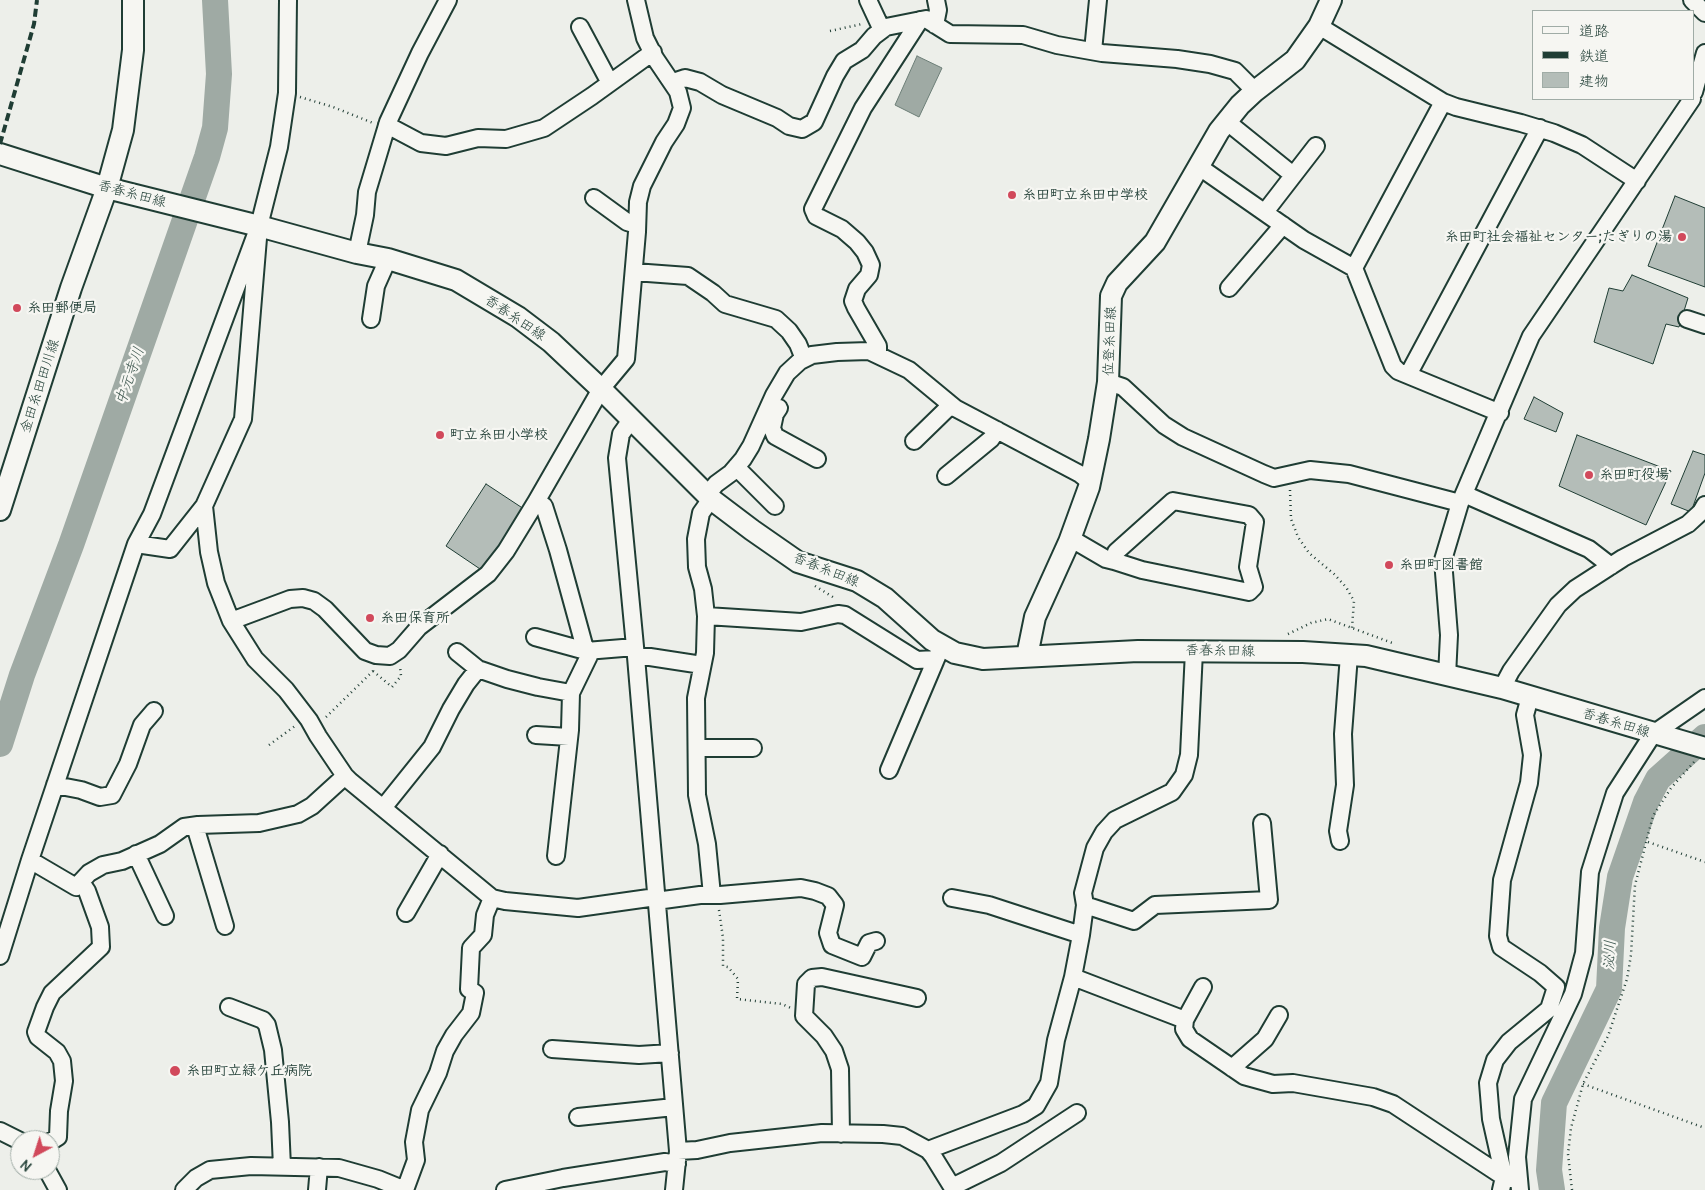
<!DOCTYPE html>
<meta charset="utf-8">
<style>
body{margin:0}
#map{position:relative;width:1705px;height:1190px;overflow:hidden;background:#edefea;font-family:Delius,"Klee One",sans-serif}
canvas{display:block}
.legend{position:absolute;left:1532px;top:10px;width:162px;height:90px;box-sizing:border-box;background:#f6f6f2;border:1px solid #a0aca6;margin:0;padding:6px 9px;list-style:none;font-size:15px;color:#1f3d34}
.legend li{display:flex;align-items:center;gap:10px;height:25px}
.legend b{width:25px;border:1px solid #a0aca6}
.north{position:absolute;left:10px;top:1130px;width:50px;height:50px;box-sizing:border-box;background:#f6f6f2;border:1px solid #a0aca6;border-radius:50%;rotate:220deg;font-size:14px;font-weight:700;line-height:20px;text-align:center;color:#1f3d34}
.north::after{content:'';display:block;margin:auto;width:18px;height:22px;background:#d1495b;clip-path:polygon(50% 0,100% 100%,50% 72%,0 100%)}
</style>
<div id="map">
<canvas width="1705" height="1190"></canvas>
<ul class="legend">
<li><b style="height:6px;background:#f6f6f2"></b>道路</li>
<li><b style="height:6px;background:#1f3d34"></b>鉄道</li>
<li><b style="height:14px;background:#b4bdb8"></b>建物</li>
</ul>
<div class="north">N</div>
</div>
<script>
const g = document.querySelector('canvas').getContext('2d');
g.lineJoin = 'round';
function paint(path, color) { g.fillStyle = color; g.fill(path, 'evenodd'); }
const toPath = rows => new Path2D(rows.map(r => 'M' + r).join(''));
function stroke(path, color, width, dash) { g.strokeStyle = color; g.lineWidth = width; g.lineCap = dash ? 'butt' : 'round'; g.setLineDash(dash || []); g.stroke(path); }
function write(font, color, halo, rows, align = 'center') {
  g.font = font + ' Delius,"Klee One",sans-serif'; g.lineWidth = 4.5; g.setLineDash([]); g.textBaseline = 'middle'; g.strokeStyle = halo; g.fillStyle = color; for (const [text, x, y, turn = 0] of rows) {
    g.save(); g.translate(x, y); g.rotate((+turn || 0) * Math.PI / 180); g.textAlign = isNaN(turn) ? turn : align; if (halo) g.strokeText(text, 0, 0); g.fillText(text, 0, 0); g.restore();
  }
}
const water = toPath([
 [917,56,942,68,919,117,895,105,917,56]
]);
paint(water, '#9faaa4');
stroke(water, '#6c7e77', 1);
stroke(toPath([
 [0,744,22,675,71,545,207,157,215,128,219,74,215,0],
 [1552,1190,1549,1170,1554,1103,1609,989,1612,928,1620,877,1646,802,1658,779,1705,737]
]), '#9faaa4', 26);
const building = toPath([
 [1675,196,1705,208,1705,287,1648,266,1675,196],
 [1632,275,1688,298,1679,327,1666,324,1653,364,1594,342,1609,288,1623,291,1632,275],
 [1534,397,1563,413,1556,432,1524,419,1534,397],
 [1577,435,1671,471,1646,525,1559,486,1577,435],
 [1693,451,1705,455,1705,473,1691,512,1671,504,1693,451],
 [486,484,527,511,486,573,446,546,486,484]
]);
paint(building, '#b4bdb8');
stroke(building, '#1f3d34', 1);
const minor = toPath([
 [868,0,882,30],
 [1692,0,1705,13],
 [935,25,938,10,936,0],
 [1319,26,1443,102,1456,107,1521,123,1554,133,1582,145,1637,181],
 [580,27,610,83],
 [1093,51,1098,0],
 [673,82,685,78,700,82,722,95,777,118,789,126,802,129,814,122,835,76,844,61,862,50,874,36,886,27,926,19,950,34,1023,35,1057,45,1102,53,1177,59,1210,64,1235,71,1255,91],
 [1694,92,1705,53],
 [1226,121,1293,175],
 [387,125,421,143,446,146,478,138,506,139,544,128,592,96,653,52],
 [1198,166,1304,240,1354,268,1393,366,1398,371,1500,413],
 [594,198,627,222,637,225],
 [1265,212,1316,146],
 [357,253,365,215,367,192,388,122,420,53,448,0],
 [1354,268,1443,102],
 [634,272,688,276,713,293,725,304,776,319,789,331,798,344,804,359],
 [1229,288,1283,225],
 [371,319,376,286,388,259],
 [1687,319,1705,325],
 [878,355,878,346,856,308,853,301,857,289,869,275,871,265,865,252,857,242,842,229,816,216,813,209,863,108,920,20],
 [1408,375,1540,128],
 [1108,382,1123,387,1164,425,1183,437,1264,474,1274,478,1310,470,1349,474,1460,503],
 [779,408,775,414,772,428,775,436,817,459],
 [631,420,621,434,617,458,636,657,678,1151,674,1190],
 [914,441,951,405],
 [736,467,775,506],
 [946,476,991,439,997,430],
 [1464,494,1589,549,1611,566],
 [707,495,716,484,731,473,743,459,751,446,774,395,787,373,800,361,812,355,837,352,869,351,909,370,955,408,1080,474,1090,482],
 [711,499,701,513,696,539,697,567,703,589,706,616,705,653,696,698,697,795,707,844,712,895],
 [204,506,209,552,216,583,231,621,255,659,286,690,309,720,318,736,345,776,350,781,492,898,505,901,578,908,656,897],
 [1070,538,1106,559,1114,561,1142,570,1249,592,1254,587,1248,567,1255,522,1249,515,1173,501,1116,552,1114,561],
 [136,544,152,514,259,226,279,147,287,93,288,0],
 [706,616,801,622,838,614,845,615,917,660,936,659],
 [231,621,290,599,303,598,314,601,325,609,365,651,376,655,390,656,399,650,419,627,488,574,506,551,536,502],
 [535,637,586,651,635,647],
 [457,652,478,669],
 [636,657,650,657,702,665],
 [1447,676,1449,635,1443,560,1460,503,1531,336,1692,99],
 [1502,688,1511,671,1558,605,1575,589,1623,558,1688,524,1701,512,1705,505],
 [536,735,569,737],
 [697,748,753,748],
 [889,770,939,652],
 [55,785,81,790,100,797,112,795,128,764,142,725,154,711],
 [383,808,432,747,451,709,466,684,478,669,507,679,538,687,571,693],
 [195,826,225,926],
 [1340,841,1338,831,1345,785,1343,734,1349,655],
 [136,854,165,916],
 [556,856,570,730,571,693,589,656,584,645,558,550,544,506,536,502,601,389,626,359,637,232,638,202,642,186,664,142,676,124,682,108,678,92,655,58,645,38,636,0],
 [30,860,76,887,89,873,103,865,122,861,160,844,184,827,198,825,259,823,298,814,312,806,345,776],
 [952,898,989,905,1081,935],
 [656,901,700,895,720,895,801,888,815,891,828,896,835,905,828,933,832,945,862,957,869,943,876,941],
 [1085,905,1134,921,1155,905,1269,900,1262,823],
 [406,913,440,854],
 [0,956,30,860,136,544,170,549,204,506,243,419,259,226],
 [1073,977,1185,1020,1184,1029,1190,1039,1244,1076,1273,1084,1293,1083,1373,1097,1393,1104,1504,1177,1510,1179],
 [229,1007,263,1020,267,1025,273,1050,280,1122,282,1167],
 [1185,1020,1203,987],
 [552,1049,639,1055,670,1053],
 [1232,1068,1265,1039,1279,1015],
 [578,1117,674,1107],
 [0,1131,20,1141],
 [841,1134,840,1069,834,1051,824,1036,804,1016,806,984,812,978,822,977,917,998],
 [50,1142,58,1137,59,1111,64,1081,62,1061,57,1052,38,1037,36,1032,45,1007,52,993,101,947,100,927,87,891,81,882],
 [928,1150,1023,1114,1036,1106,1049,1083,1056,1040,1073,977,1081,935,1085,905,1083,893,1095,848,1104,832,1115,820,1172,792,1184,775,1189,755,1194,651],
 [678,1151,697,1150,730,1143,822,1133,883,1134,902,1136,928,1150,933,1156,954,1190],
 [47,1170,58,1190],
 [952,1187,1001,1163,1077,1113],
 [184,1190,196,1178,210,1170,251,1166,339,1168,378,1179,405,1190],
 [317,1190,319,1167],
 [405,1190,416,1160,414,1142,420,1110,438,1073,445,1051,454,1035,471,1013,475,993,469,989,471,948,483,935,485,915,492,898],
 [505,1190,563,1178,665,1162,677,1164],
 [1501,1190,1504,1177,1491,1119,1488,1083,1495,1060,1509,1042,1549,1009,1556,987,1540,973,1501,947,1498,936,1502,880,1529,783,1532,755,1525,715,1530,697],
 [1520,1190,1517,1157,1523,1099,1573,994,1584,953,1590,872,1615,793,1653,734,1705,698]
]);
const major = toPath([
 [0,154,107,188,259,226,357,253,388,259,456,280,518,317,551,342,601,389,711,499,752,530,798,562,857,581,885,598,932,640,955,653,983,659,1138,651,1303,652,1366,656,1502,688,1705,748],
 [0,510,71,288,107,188,123,130,133,50,133,0],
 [1027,656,1035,617,1069,542,1089,487,1099,439,1108,382,1111,296,1117,283,1155,242,1219,131,1240,105,1255,91,1295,60,1319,26,1331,0]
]);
stroke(minor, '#1f3d34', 20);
stroke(major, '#1f3d34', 24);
stroke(toPath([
 [830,31,862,24],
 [300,97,333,107,373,123],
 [1290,490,1291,519,1298,537,1309,553,1334,574,1346,587,1354,601,1352,628],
 [815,586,836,599],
 [1288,634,1311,623,1328,619,1395,644],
 [373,671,392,687,401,676,400,666],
 [326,717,375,669],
 [269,745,295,726],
 [1648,842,1705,862],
 [719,910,723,938,723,966,728,967,738,979,737,999,782,1004,791,1008],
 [1583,1084,1705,1128],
 [1572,1190,1568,1154,1571,1128,1583,1084,1608,1036,1627,979,1631,955,1635,885,1653,816,1671,788,1694,762]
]), '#1f3d34', 2.5, [1, 4]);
stroke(minor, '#f6f6f2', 16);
stroke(major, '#f6f6f2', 20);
stroke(toPath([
 [0,144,34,24,37,0]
]), '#1f3d34', 4, [8, 4]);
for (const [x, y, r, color] of [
 [1012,195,5,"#d1495b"],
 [1682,237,5,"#d1495b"],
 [17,308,5,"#d1495b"],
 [440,435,5,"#d1495b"],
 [1589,475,5,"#d1495b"],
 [1389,565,5,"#d1495b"],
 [370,618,5,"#d1495b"],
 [175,1071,6,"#d1495b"]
]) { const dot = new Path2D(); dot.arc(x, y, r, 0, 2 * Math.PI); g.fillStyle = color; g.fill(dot); stroke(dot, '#f6f6f2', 2); }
write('14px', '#1f3d34', '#f6f6f2', [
 ["香春糸田線",132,194,15],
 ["香春糸田線",515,318,34],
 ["位登糸田線",1110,341,-88],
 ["金田糸田田川線",40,386,-72],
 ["香春糸田線",826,570,22],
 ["香春糸田線",1220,651,1],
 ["香春糸田線",1616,723,17]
]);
write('bold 14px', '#1f3d34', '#f6f6f2', [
 ["糸田町立糸田中学校",1022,195],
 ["糸田町社会福祉センター;たぎりの湯",1672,237,"right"],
 ["糸田郵便局",27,308],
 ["町立糸田小学校",450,435],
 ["糸田町役場",1599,475],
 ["糸田町図書館",1399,565],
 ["糸田保育所",380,618],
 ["糸田町立緑ケ丘病院",186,1071]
], 'left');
write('italic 15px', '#3f5850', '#f6f6f2', [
 ["中元寺川",130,376,-71],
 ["泌川",1610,955,-87]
]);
</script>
